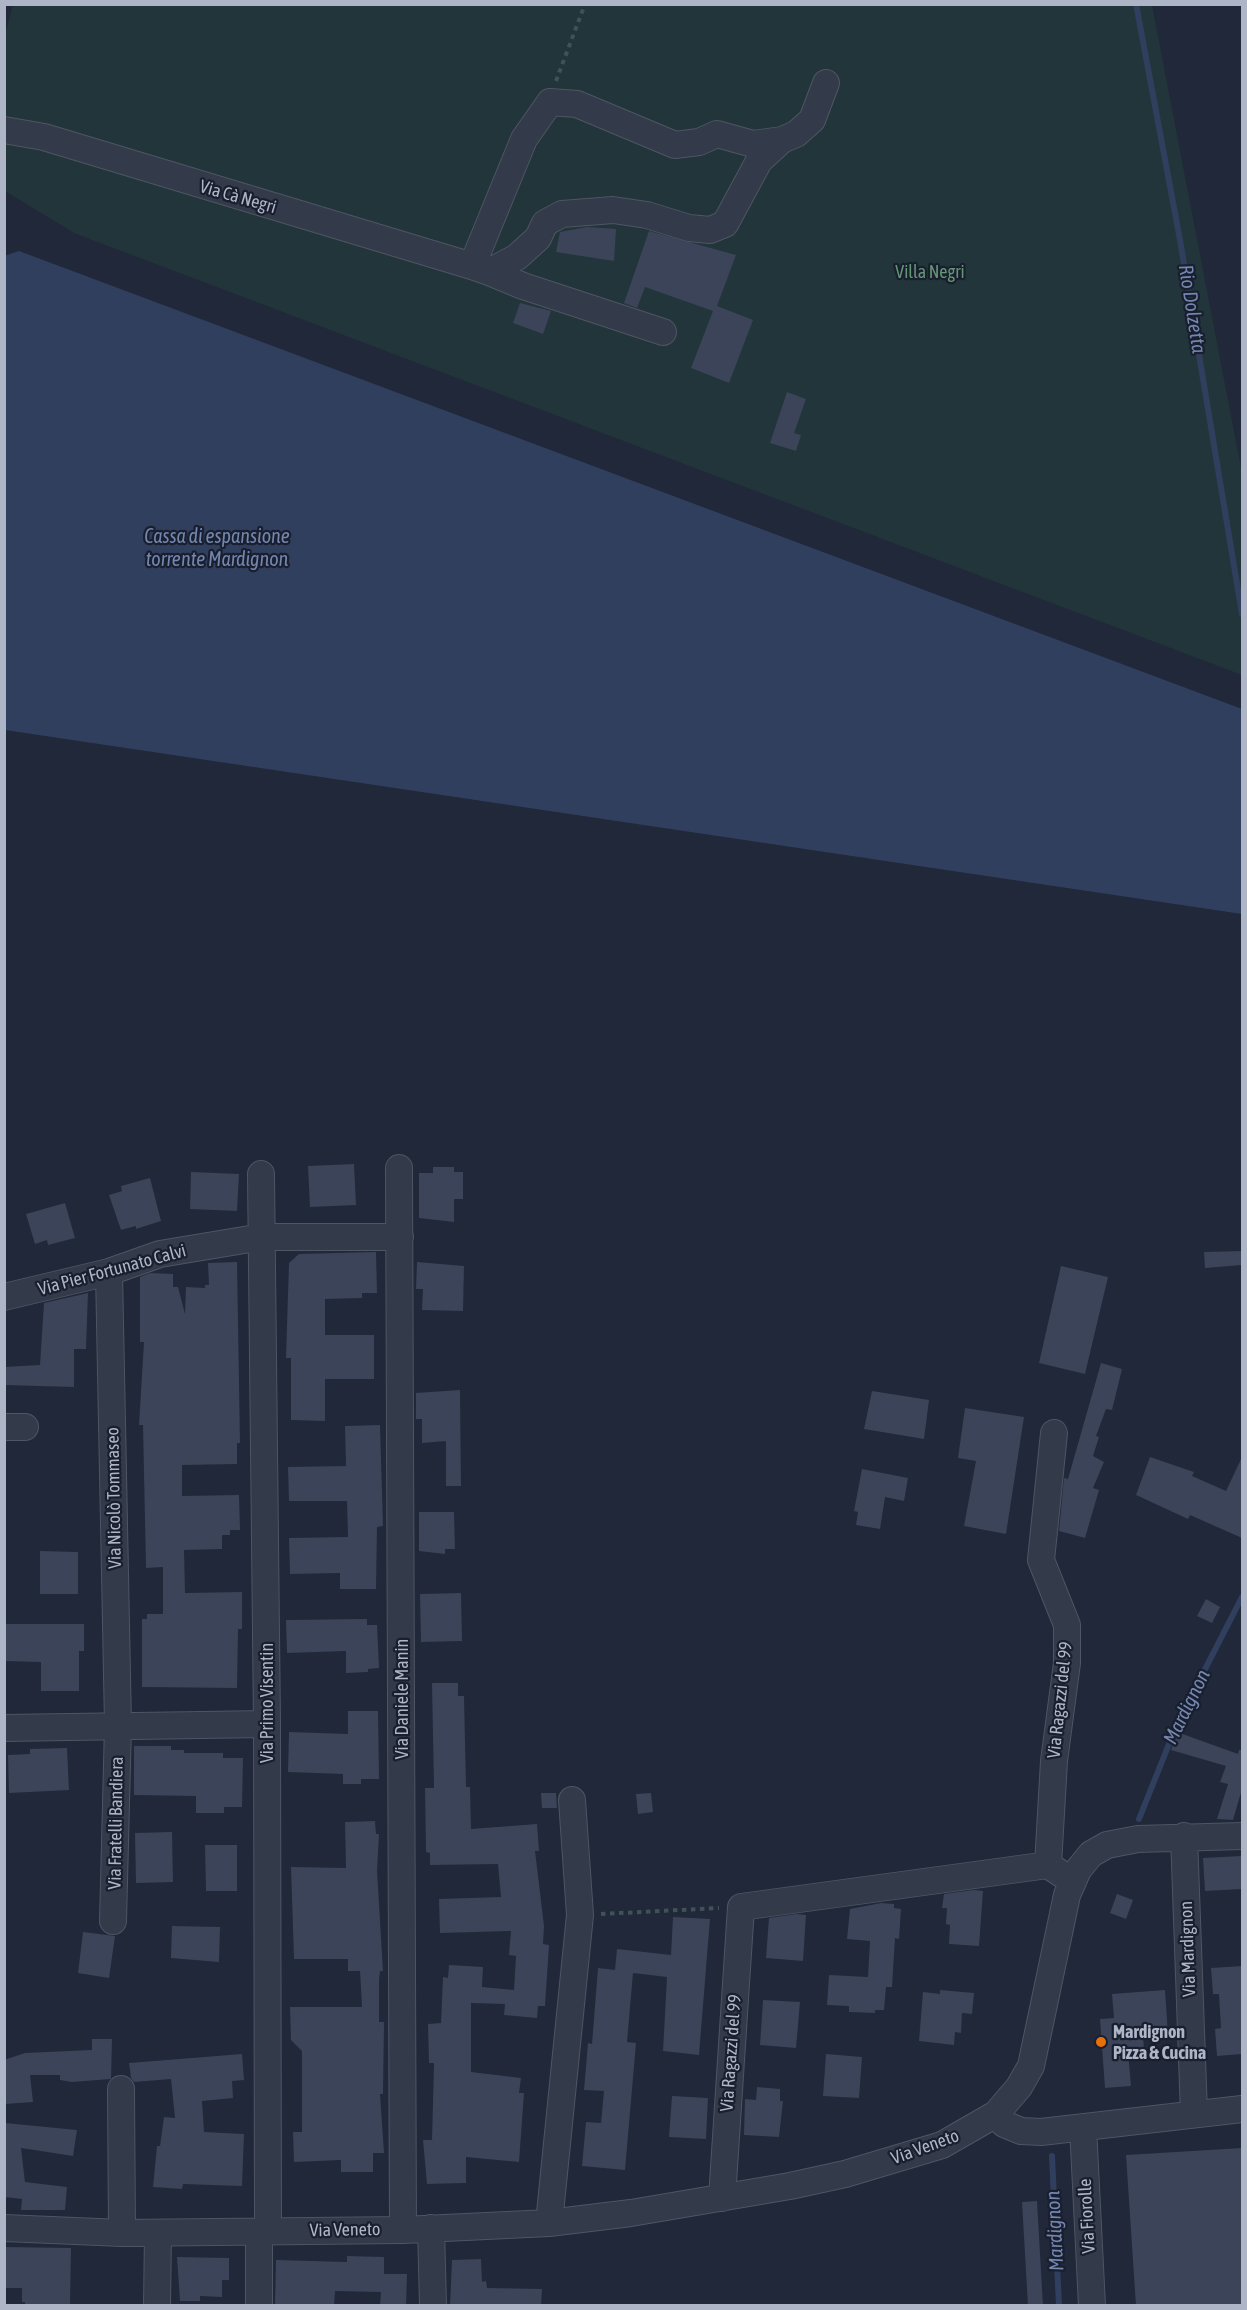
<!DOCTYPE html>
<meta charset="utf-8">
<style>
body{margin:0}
#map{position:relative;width:1247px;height:2310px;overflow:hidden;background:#202839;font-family:"Asap Condensed",sans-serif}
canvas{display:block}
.frame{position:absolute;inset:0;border:6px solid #aeb5c6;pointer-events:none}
</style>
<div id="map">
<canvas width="1247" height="2310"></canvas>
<div class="frame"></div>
</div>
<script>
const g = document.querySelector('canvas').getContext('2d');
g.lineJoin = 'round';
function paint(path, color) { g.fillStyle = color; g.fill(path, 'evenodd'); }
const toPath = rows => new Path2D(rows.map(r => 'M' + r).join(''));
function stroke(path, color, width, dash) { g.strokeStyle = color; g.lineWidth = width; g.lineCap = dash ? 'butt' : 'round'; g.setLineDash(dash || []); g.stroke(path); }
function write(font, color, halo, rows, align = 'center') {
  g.font = font + ' "Asap Condensed",sans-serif'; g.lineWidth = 4.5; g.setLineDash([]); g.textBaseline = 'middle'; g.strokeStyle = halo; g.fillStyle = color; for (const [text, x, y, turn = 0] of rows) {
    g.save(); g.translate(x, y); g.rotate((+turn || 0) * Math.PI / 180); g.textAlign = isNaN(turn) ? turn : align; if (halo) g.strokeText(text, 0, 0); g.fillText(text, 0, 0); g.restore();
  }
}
paint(toPath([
 [13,5,1152,5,1242,473,1242,675,74,233,5,191,4,38]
]), '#22353a');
paint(toPath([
 [19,251,1242,709,1242,914,5,730,4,256]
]), '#313f5f');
stroke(toPath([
 [1136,4,1180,240,1242,614],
 [1139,1819,1177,1724,1242,1597],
 [1052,2156,1059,2306]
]), '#313f5f', 6);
paint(toPath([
 [587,227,616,229,614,261,556,252,560,232],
 [649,231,736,255,717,306,753,320,729,383,691,368,713,311,645,287,637,308,624,303],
 [520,303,551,311,543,334,513,323],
 [787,392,806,399,794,433,801,435,796,451,770,443],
 [354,1164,356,1205,310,1207,308,1166],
 [433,1167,454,1167,454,1172,463,1172,463,1199,454,1199,454,1222,419,1218,419,1173,433,1173],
 [191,1172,239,1174,237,1211,190,1209],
 [150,1178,161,1221,136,1229,136,1226,121,1230,109,1195,122,1191,121,1186],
 [65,1203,75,1238,48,1245,47,1240,35,1244,26,1214],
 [1242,1251,1242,1265,1205,1268,1204,1252],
 [376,1252,377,1293,362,1293,362,1298,325,1299,325,1335,374,1335,374,1379,325,1379,325,1421,291,1420,291,1358,286,1358,289,1263,299,1254],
 [237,1262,240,1443,237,1443,237,1464,182,1465,182,1496,239,1495,240,1530,230,1530,230,1535,222,1535,222,1549,184,1550,185,1593,242,1592,242,1629,238,1629,237,1688,142,1687,142,1619,147,1619,147,1614,163,1614,163,1567,146,1568,143,1425,139,1425,144,1342,140,1342,140,1277,150,1273,173,1274,173,1287,178,1287,185,1314,186,1287,205,1288,205,1285,209,1285,208,1263],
 [417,1262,464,1266,463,1311,422,1310,423,1289,416,1289],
 [1061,1266,1108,1277,1085,1374,1039,1363],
 [88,1293,86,1349,74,1349,74,1387,4,1385,4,1367,40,1365,44,1303],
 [1101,1363,1122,1369,1112,1410,1106,1409,1096,1436,1099,1437,1093,1456,1104,1462,1093,1488,1099,1490,1085,1538,1059,1531,1064,1478,1068,1479],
 [460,1390,461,1486,446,1486,446,1441,422,1443,422,1419,416,1419,416,1393],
 [872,1391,929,1400,924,1439,864,1429],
 [965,1408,1024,1417,1006,1534,964,1526,976,1461,958,1458],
 [380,1425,383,1526,377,1527,376,1589,340,1589,340,1573,290,1574,289,1538,348,1537,347,1501,289,1501,288,1467,346,1466,345,1426],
 [1150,1457,1194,1472,1192,1476,1226,1491,1242,1457,1242,1538,1190,1515,1188,1519,1136,1495],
 [862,1469,908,1478,904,1501,885,1497,880,1529,856,1525,858,1512,854,1511],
 [419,1512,454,1512,455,1549,445,1549,445,1554,419,1551],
 [40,1551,78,1552,78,1594,40,1594],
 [461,1593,462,1641,421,1642,420,1594],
 [1206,1599,1220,1607,1212,1623,1197,1616],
 [367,1619,367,1625,377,1625,379,1668,368,1669,368,1672,346,1673,346,1651,287,1653,286,1620],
 [4,1624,84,1624,84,1651,79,1651,79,1691,41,1691,41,1662,4,1661],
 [432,1683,458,1683,458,1696,464,1696,466,1787,470,1787,471,1829,537,1824,539,1851,535,1851,544,1926,543,1944,549,1945,545,2006,538,2006,537,2018,504,2015,505,2004,471,2003,471,2072,521,2078,519,2093,524,2093,519,2162,466,2157,466,2183,427,2184,423,2140,432,2140,434,2063,429,2063,428,2024,441,2023,443,1977,448,1978,449,1965,483,1967,482,1987,514,1990,516,1956,509,1955,511,1931,440,1933,439,1899,501,1897,498,1864,430,1865,430,1853,426,1852,425,1788,434,1788],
 [348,1711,378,1711,379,1779,361,1779,361,1784,343,1784,343,1774,288,1772,289,1732,348,1734],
 [1177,1732,1238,1754,1239,1750,1242,1750,1242,1789,1233,1820,1217,1819,1228,1784,1220,1782,1226,1766,1171,1750],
 [134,1746,171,1746,171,1750,184,1750,184,1753,223,1753,223,1758,243,1758,242,1807,224,1807,224,1813,196,1813,196,1796,134,1795],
 [67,1748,69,1790,9,1793,8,1755,30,1754,30,1749],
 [541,1793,556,1793,557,1808,542,1808],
 [651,1793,653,1812,638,1814,636,1794],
 [375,1821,376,1834,379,1834,377,1871,383,1971,380,1971,379,1981,379,2022,384,2022,383,2094,380,2094,384,2153,373,2153,373,2172,341,2172,341,2160,294,2162,293,2132,302,2132,302,2051,291,2040,290,2007,362,2007,360,1971,348,1971,348,1959,294,1959,291,1867,346,1868,345,1822],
 [172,1832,173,1882,136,1883,135,1833],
 [205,1845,237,1845,237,1891,206,1891],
 [1241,1856,1242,1889,1205,1891,1203,1858],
 [974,1890,983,1891,979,1946,949,1944,950,1925,946,1924,947,1908,942,1908,944,1894],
 [1117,1894,1133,1900,1126,1919,1110,1913],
 [881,1903,894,1904,894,1908,901,1909,899,1939,895,1938,892,1987,886,1987,884,2010,875,2010,875,2013,849,2012,849,2006,827,2005,829,1975,868,1977,870,1941,847,1939,850,1909],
 [797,1914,806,1915,803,1961,766,1958,769,1918],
 [673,1917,710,1919,699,2055,663,2051,667,1977,633,1973,627,2042,636,2043,625,2170,582,2166,586,2122,601,2123,604,2091,584,2090,588,2043,592,2044,598,1968,615,1970,617,1949,671,1955],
 [172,1926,220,1927,219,1962,171,1958],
 [83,1932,115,1936,109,1978,78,1973],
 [1242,1966,1242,2054,1217,2056,1215,2029,1221,2028,1219,1994,1213,1994,1211,1968],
 [940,1990,974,1993,972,2014,962,2013,961,2033,955,2032,954,2045,919,2041,923,1992,940,1994],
 [1165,1990,1168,2034,1143,2035,1144,2050,1128,2051,1131,2086,1105,2088,1100,2019,1114,2018,1112,1994],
 [763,2000,800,2002,796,2048,760,2045],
 [92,2039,112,2039,111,2079,72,2082,60,2080,60,2075,30,2075,33,2102,5,2104,4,2060,25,2053,92,2050],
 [242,2054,244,2080,232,2081,233,2098,202,2101,204,2132,244,2134,242,2186,183,2184,182,2189,153,2187,157,2146,160,2146,164,2117,175,2118,171,2079,134,2082,131,2078,129,2063],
 [826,2054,862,2057,859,2098,823,2096],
 [757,2087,780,2089,780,2101,783,2101,779,2137,744,2135,745,2099,756,2100],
 [672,2096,708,2098,706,2139,669,2137],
 [5,2123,77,2130,73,2156,21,2148,25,2182,67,2187,65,2210,21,2210,22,2199,4,2197],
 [1242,2148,1242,2306,1136,2306,1126,2155],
 [1037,2201,1043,2306,1028,2306,1022,2202],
 [4,2247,71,2248,70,2306,25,2306,25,2302,22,2302,22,2288,4,2288],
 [347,2256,384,2257,384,2274,407,2274,406,2306,380,2306,381,2292,335,2291,334,2306,275,2304,276,2260,347,2262],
 [177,2257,229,2258,229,2280,222,2280,222,2297,200,2296,200,2301,180,2301],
 [481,2259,482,2282,486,2281,487,2288,542,2289,541,2306,450,2306,452,2260]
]), '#3b4459');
const minor = toPath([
 [4,130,44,137,472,266,524,139,550,102,577,104,675,145,699,142,717,134,753,144,782,140,796,134,812,120,826,83],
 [472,266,489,272,517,257,538,238,545,223,562,214,613,210,647,215,689,228,710,230,725,224,759,161,782,140],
 [489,272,523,286,663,332],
 [399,1168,403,2230],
 [261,1174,267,1724,268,2231],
 [109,1272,118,1725,113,1921],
 [4,1297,109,1272,160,1254,262,1237,400,1237],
 [4,1427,25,1427],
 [4,1728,267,1724],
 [1184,1836,1194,2114],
 [1048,1865,1054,1761,1067,1663,1067,1625,1041,1560,1054,1433],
 [121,2089,122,2233],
 [996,2114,1004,2124,1021,2131,1041,2132,1242,2109],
 [1083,2127,1092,2306],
 [722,2198,741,1907,1048,1865,1072,1881],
 [549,2223,580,1915,572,1800],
 [4,2228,122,2233,403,2230,549,2223,631,2213,790,2186,845,2174,942,2145,996,2114,1019,2087,1031,2066,1067,1895,1078,1870,1091,1854,1107,1845,1138,1839,1242,1836],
 [431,2228,433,2306],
 [259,2232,259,2306],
 [157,2306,158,2233]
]);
stroke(minor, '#4e5564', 28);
stroke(toPath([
 [556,81,585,4],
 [601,1914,719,1908]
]), '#3f5257', 4, [4.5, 4.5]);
stroke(minor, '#333a49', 26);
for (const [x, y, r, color] of [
 [1101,2042,6,"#e8710a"]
]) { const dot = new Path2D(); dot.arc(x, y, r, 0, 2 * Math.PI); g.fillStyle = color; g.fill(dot); stroke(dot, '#191f2e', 2); }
write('18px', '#aeb5c6', '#191f2e', [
 ["Via Cà Negri",238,197,16],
 ["Via Pier Fortunato Calvi",112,1270,-15],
 ["Via Nicolò Tommaseo",114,1498,-91],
 ["Via Daniele Manin",402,1699,-90],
 ["Via Ragazzi del 99",1060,1700,-84],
 ["Via Primo Visentin",267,1703,-90],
 ["Via Fratelli Bandiera",116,1823,-89],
 ["Via Mardignon",1188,1949,-92],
 ["Via Ragazzi del 99",731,2053,-86],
 ["Via Veneto",925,2147,-20],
 ["Via Fiorolle",1087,2216,-93],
 ["Via Veneto",345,2230,-1]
]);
write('18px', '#649775', '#191f2e', [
 ["Villa Negri",930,272]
]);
write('bold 18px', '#aeb5c6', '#191f2e', [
 ["Mardignon",1113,2032],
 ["Pizza & Cucina",1113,2053]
], 'left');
write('italic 20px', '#7487b0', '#191f2e', [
 ["Rio Dolzetta",1192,309,81],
 ["Cassa di espansione",217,537],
 ["torrente Mardignon",217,560],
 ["Mardignon",1187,1707,-64],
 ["Mardignon",1055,2231,-93]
]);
</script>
